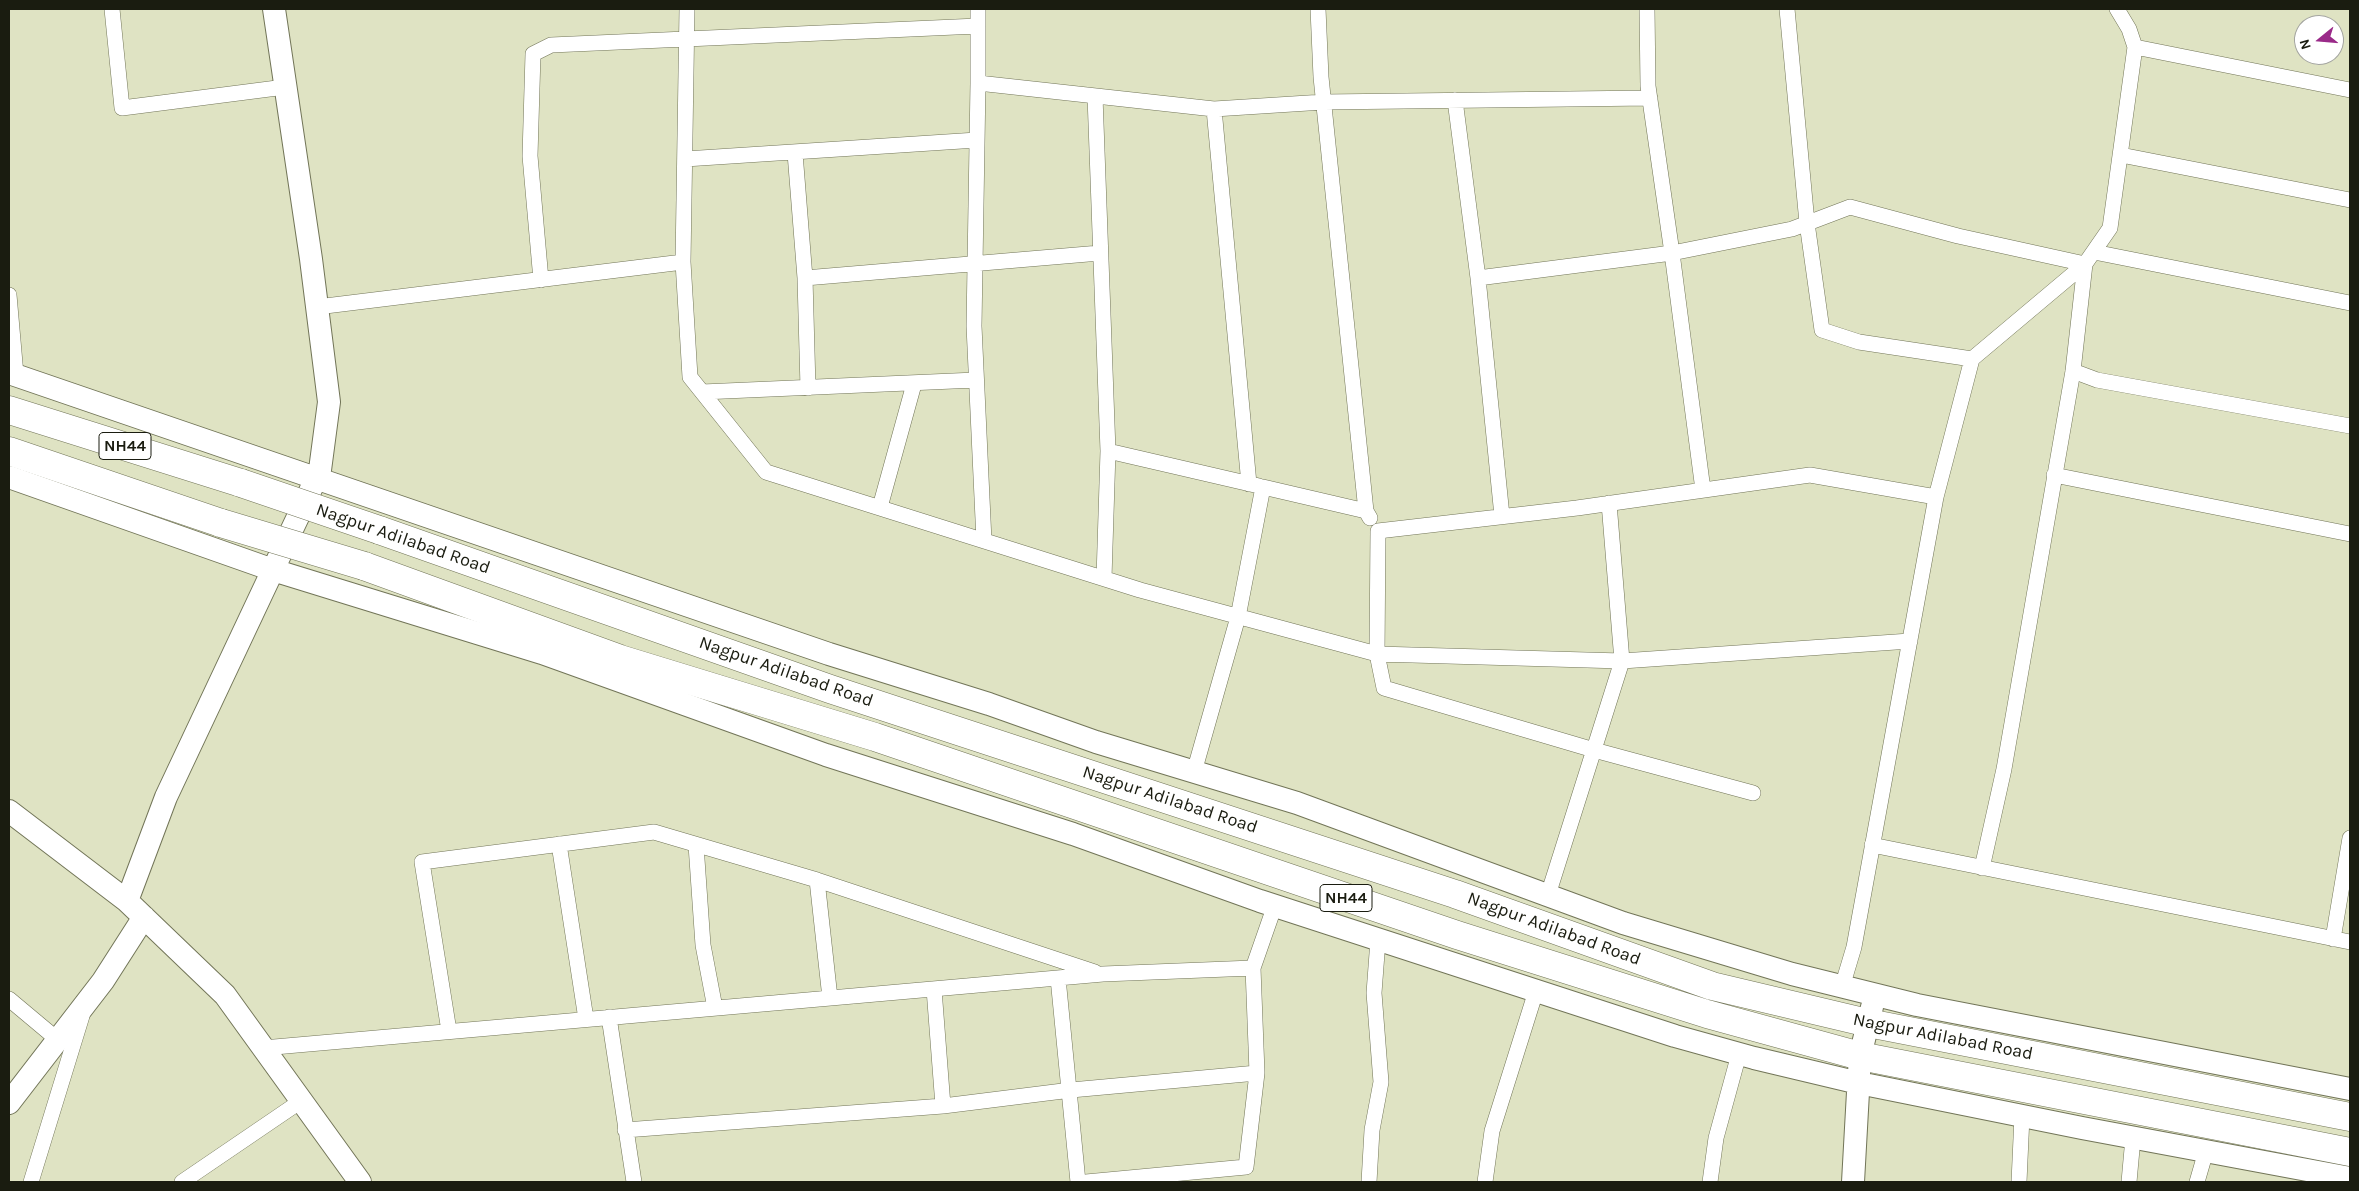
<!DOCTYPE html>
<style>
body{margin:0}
#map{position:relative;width:2359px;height:1191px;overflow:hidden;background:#dfe3c3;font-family:Karla,sans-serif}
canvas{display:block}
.frame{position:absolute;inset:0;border:10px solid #1a1c10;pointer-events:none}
.north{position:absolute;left:2294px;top:15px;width:50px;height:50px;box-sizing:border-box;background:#fff;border:1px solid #a3a49f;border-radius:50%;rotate:253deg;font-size:14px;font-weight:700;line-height:20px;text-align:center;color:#1a1c10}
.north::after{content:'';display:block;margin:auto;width:18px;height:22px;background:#9a2a89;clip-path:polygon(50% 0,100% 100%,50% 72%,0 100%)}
</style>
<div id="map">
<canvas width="2359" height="1191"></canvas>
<div class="frame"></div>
<div class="north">N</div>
</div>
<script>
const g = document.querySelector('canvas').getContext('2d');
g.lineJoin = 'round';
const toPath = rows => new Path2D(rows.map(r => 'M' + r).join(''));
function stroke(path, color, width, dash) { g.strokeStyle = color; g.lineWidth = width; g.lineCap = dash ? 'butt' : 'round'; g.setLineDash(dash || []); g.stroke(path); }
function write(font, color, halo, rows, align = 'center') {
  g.font = font + ' Karla,sans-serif'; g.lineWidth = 5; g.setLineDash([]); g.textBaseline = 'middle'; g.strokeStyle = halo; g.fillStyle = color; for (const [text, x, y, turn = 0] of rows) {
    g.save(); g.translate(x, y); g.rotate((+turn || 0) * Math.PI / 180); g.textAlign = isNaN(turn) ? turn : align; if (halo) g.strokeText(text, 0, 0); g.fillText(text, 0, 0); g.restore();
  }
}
const street = toPath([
 [112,9,122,108,285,87],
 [978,9,978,83,1214,109],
 [1318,9,1321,77,1366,511],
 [1787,9,1807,223,1822,330,1859,342,1972,359],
 [2135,47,2350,90],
 [978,83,974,326,984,541],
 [1095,96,1108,451],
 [1455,100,1478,278,1502,516],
 [795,153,805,278,808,388],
 [2121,155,2350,200],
 [685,159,977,140],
 [2094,252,2350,303],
 [683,262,687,9],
 [805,278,1100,253],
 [1478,278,1672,253,1648,86,1647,9],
 [541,280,530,156,533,54,551,45,978,26],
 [9,295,16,375],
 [317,307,683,262,690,377,766,472,1140,590,1377,654,1378,531,1577,508,1810,475,1936,497],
 [2073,371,2097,380,2350,426],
 [702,392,976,380],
 [2054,475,2350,534],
 [1249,484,1214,109,1324,102,1650,98],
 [1703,490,1672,253,1792,229,1850,207,1958,236,2085,264,2073,371,2004,769,1982,868],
 [880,507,914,384],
 [1104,578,1108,451,1259,486],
 [1194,772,1238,617,1263,487,1366,511,1370,518],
 [1753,793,1594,750,1384,688,1377,654,1622,661,1910,641],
 [559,844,586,1019],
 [696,845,703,945,715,1008],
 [1872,845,2350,942],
 [817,880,1095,972],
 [1548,895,1622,661,1609,503],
 [2333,939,2350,838],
 [1058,978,1078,1182],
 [1842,987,1854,947,1936,497,1972,359,2085,264,2110,228,2135,47,2129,29,2117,9],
 [934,989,943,1106],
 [9,999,58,1040],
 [609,1017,634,1182],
 [449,1031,422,862,654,832,817,880,830,998],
 [263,1048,1103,974,1253,968,1275,905],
 [625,1130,943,1106,1071,1090,1257,1073],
 [31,1182,82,1016],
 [182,1182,301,1101],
 [1086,1182,1246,1167,1257,1073,1253,968],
 [1369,1182,1372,1130,1381,1082,1374,993,1378,940],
 [1485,1182,1492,1131,1536,991],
 [1710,1182,1716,1138,1739,1054],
 [2019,1182,2022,1116],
 [2129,1182,2133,1138],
 [2197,1182,2206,1151]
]);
const secondary = toPath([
 [9,373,829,654,989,704,1096,742,1297,803,1623,923,1792,974,1917,1005,2350,1089],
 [9,477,273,570,542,653,826,755,1073,834,1260,901,1675,1036,1754,1058,1859,1083,2082,1128,2350,1178],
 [9,811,127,901,225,995,360,1182],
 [127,901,166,797,320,470,329,402,311,259,274,9],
 [9,1103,103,981,144,917],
 [1853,1182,1860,1056,1872,1007]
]);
const highway = toPath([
 [9,410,241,483],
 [9,451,221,523],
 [379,530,830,689,1455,894,1712,986,1868,1023,2350,1117],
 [364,566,620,659,875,737,1457,935,1707,1014,1860,1056,2350,1152]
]);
stroke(street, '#727558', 16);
stroke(secondary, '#727558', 24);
stroke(highway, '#727558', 29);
stroke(street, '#fff', 15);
stroke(secondary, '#fff', 22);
stroke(highway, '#fff', 28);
const highwayBridge = toPath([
 [241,483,379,530],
 [221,523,364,566]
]);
stroke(highwayBridge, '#727558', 29, []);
stroke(highwayBridge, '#fff', 28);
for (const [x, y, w] of [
 [125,446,52],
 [1346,898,52]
]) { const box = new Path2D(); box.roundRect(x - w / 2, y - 13.5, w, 27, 4); g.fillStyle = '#fff'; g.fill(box); stroke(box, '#1a1c10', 1); }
write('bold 16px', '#1a1c10', null, [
 ["NH44",125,446],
 ["NH44",1346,898]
]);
write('18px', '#1a1c10', '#fff', [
 ["Nagpur Adilabad Road",403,539,19],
 ["Nagpur Adilabad Road",786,672,19],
 ["Nagpur Adilabad Road",1170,800,18],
 ["Nagpur Adilabad Road",1554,929,20],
 ["Nagpur Adilabad Road",1943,1037,11]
]);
</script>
